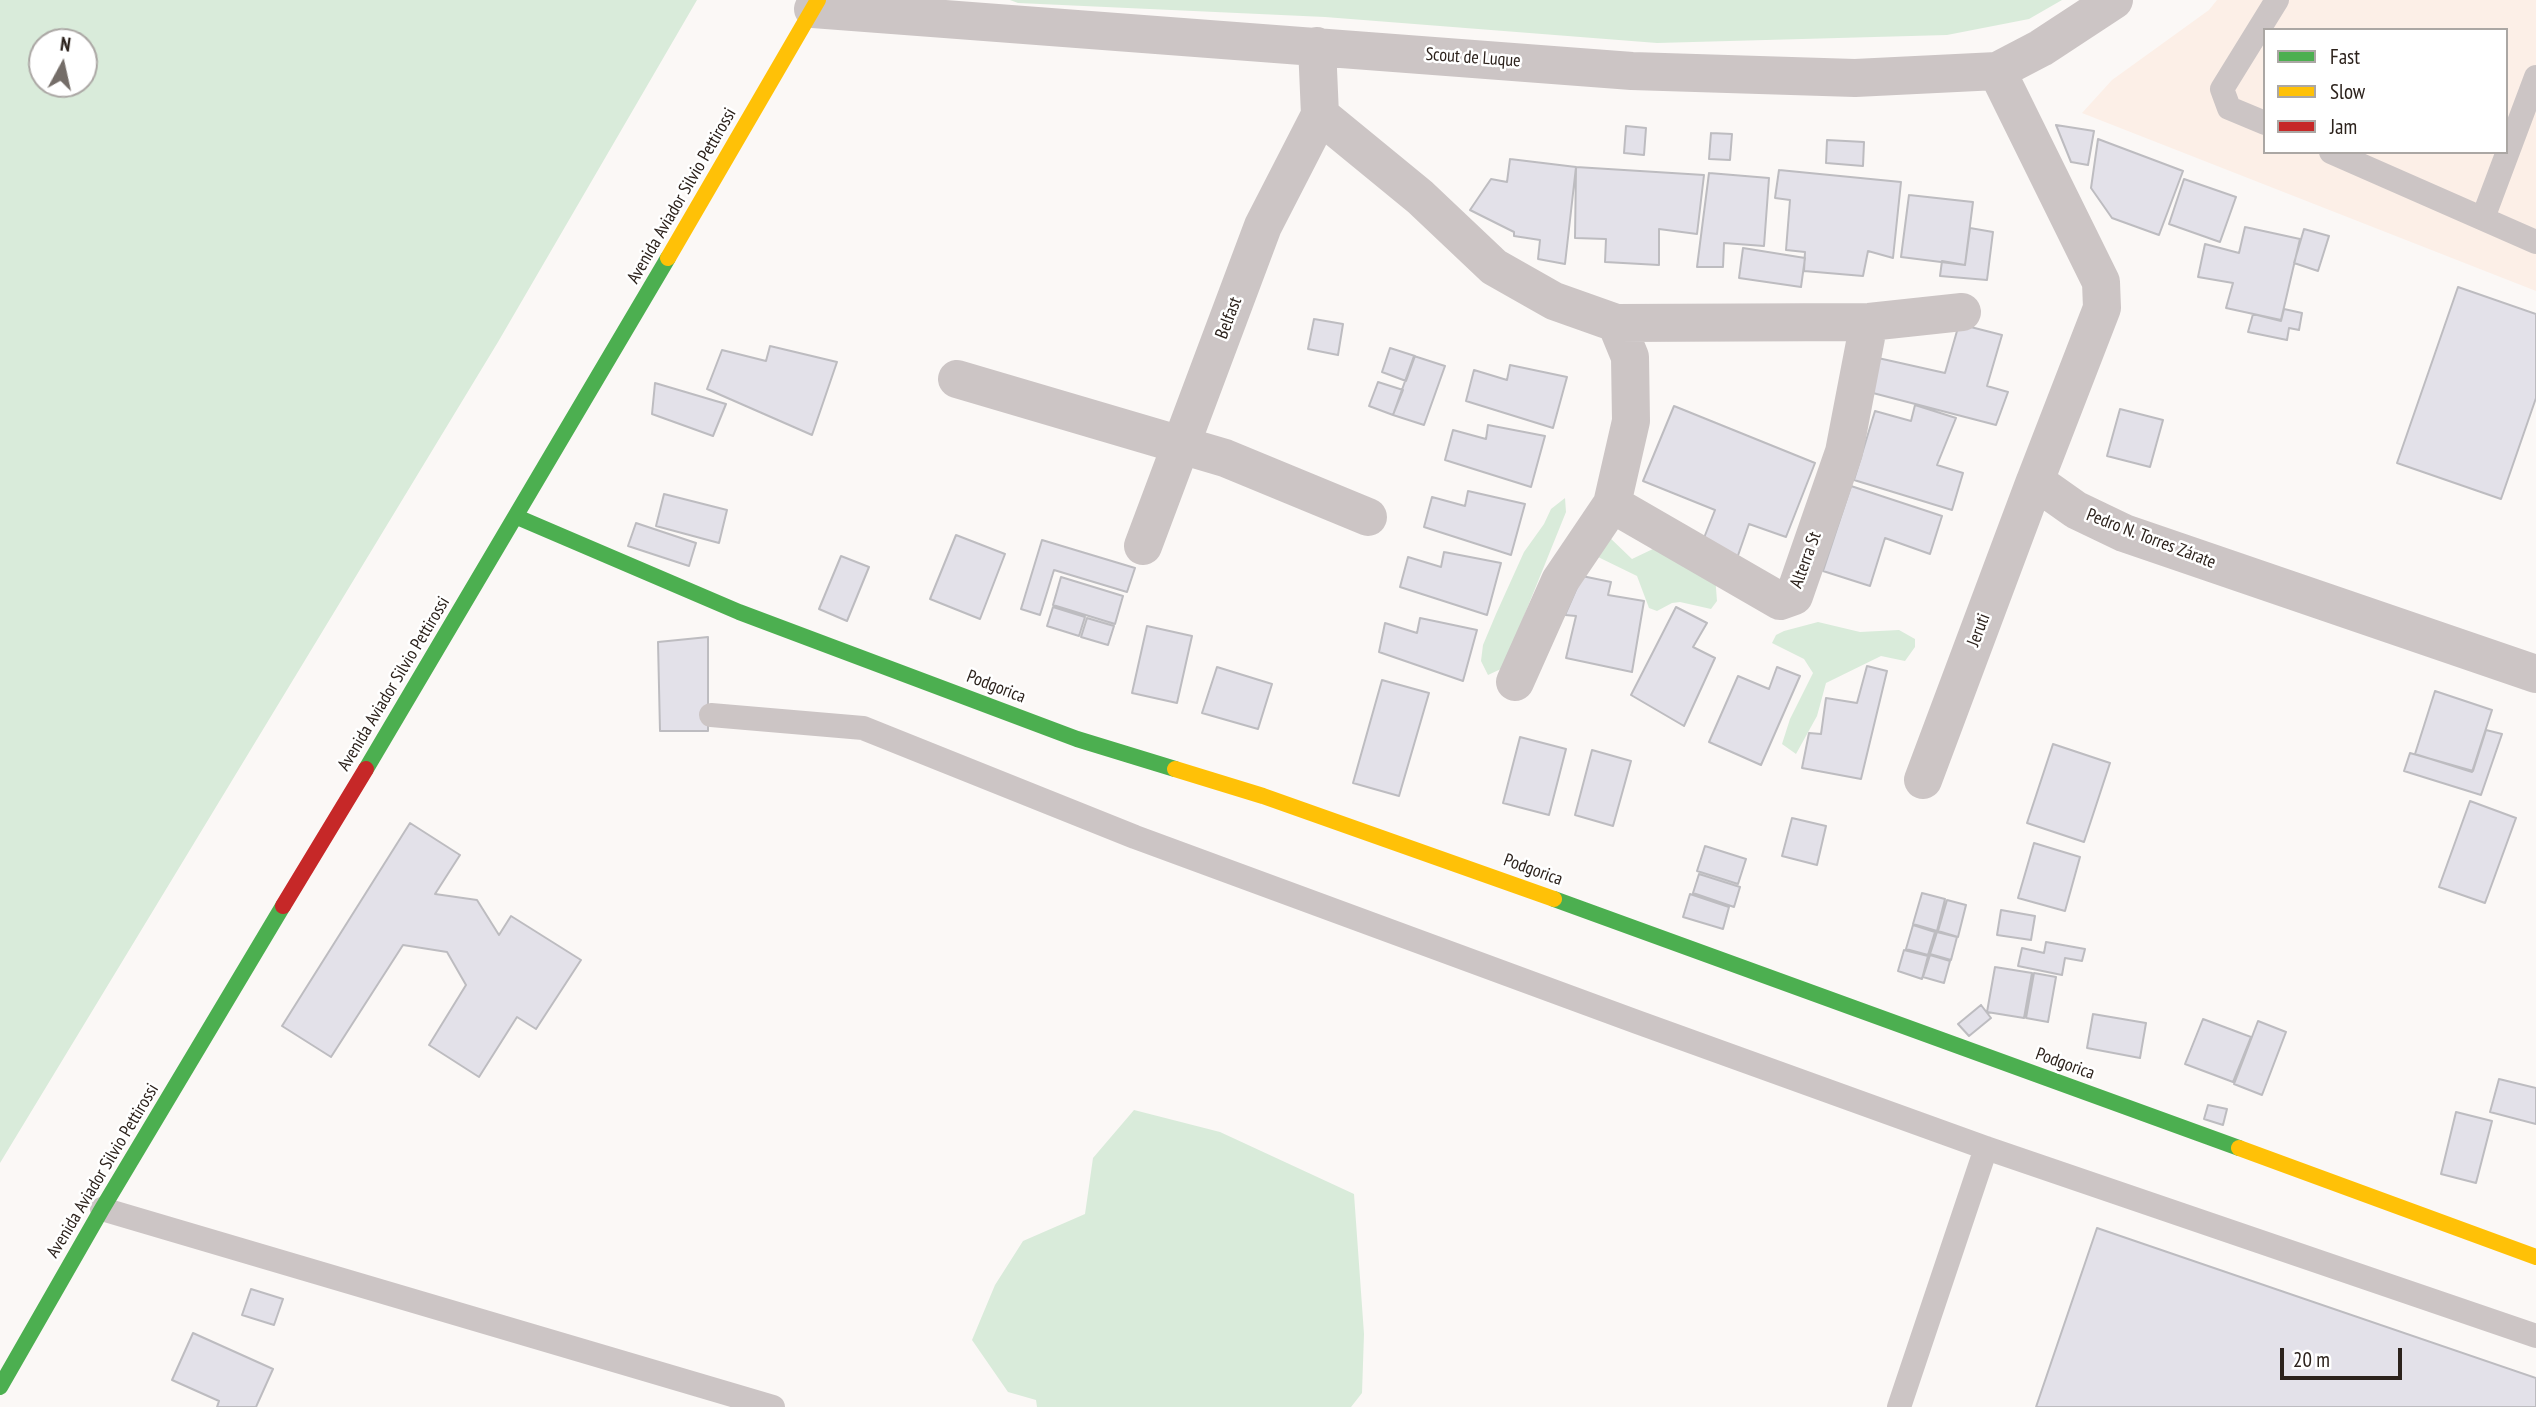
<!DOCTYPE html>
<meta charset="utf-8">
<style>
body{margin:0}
#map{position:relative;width:2536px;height:1407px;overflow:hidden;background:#fbf8f6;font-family:"PT Sans Narrow",sans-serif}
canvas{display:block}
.legend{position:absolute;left:2263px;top:28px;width:245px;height:126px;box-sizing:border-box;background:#fff;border:2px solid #aba7a4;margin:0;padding:9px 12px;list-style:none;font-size:21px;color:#2c221c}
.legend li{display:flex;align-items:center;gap:14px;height:35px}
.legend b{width:35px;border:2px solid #aba7a4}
.north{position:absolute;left:28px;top:28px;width:70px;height:70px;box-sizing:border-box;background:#fff;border:2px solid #aba7a4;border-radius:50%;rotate:8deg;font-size:19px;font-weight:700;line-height:28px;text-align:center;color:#2c221c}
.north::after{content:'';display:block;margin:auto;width:24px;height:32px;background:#746d68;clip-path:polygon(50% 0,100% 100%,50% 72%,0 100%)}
.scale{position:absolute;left:2280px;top:1348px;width:122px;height:32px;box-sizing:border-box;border:4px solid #2c221c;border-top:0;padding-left:9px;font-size:21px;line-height:24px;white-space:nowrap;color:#2c221c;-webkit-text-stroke:5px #fff;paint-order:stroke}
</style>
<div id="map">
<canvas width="2536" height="1407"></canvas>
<ul class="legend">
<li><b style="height:9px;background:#4caf50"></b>Fast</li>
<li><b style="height:9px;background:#ffc107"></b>Slow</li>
<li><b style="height:9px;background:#c62828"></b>Jam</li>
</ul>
<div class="north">N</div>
<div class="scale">20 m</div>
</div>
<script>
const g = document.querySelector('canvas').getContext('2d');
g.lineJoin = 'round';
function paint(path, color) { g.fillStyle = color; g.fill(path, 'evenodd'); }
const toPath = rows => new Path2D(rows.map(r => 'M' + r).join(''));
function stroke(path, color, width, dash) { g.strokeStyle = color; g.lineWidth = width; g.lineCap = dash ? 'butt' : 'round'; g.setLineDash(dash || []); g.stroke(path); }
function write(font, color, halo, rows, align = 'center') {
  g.font = font + ' "PT Sans Narrow",sans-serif'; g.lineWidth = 5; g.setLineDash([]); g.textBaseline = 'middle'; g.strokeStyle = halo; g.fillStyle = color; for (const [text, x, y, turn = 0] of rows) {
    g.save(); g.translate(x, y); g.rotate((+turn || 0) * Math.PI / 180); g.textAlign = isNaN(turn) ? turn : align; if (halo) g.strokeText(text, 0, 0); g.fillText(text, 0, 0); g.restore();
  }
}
paint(toPath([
 [2217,0,2536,0,2536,291,2082,113,2112,80,2209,10],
 [2265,30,2506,30,2506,152,2265,152]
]), '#fcefe7');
paint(toPath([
 [0,0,697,0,498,342,0,1163],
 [42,42,84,42,84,84,42,84],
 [1010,0,2062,0,2029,19,1947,35,1657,43,1325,17,1018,3],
 [1565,498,1566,512,1503,668,1488,675,1481,661,1483,645,1496,614,1524,552,1544,524,1551,509],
 [1607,535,1632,559,1655,548,1715,575,1717,601,1711,609,1680,602,1672,603,1657,611,1649,608,1637,576,1598,557],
 [1818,622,1860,632,1899,630,1915,639,1915,647,1905,661,1881,656,1826,683,1817,716,1796,754,1782,744,1790,719,1813,673,1804,659,1772,643,1776,635,1784,631],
 [1134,1110,1220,1132,1354,1194,1364,1334,1362,1393,1351,1407,1037,1407,1036,1400,1008,1392,972,1340,995,1285,1023,1241,1085,1214,1093,1158]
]), '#d9ebda');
const building = toPath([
 [2056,125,2094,131,2088,165,2071,162,2056,125],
 [1626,126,1646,128,1644,155,1624,153,1626,126],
 [1711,133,1732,134,1730,160,1709,159,1711,133],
 [2098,139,2183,171,2159,235,2112,218,2091,188,2098,139],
 [1827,140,1864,142,1863,166,1826,163,1827,140],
 [1510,159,1576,167,1565,264,1538,259,1540,240,1514,236,1514,232,1470,210,1491,179,1507,182,1510,159],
 [1576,167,1704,175,1697,234,1659,229,1659,265,1605,262,1606,239,1575,238,1576,167],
 [1779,170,1901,182,1893,258,1868,251,1863,276,1804,271,1805,252,1786,250,1790,200,1775,198,1779,170],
 [1709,173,1769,178,1764,246,1724,243,1723,267,1697,267,1709,173],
 [2184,179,2236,197,2220,242,2169,224,2184,179],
 [1909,195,1973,202,1965,265,1901,257,1909,195],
 [2245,227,2300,239,2281,320,2226,308,2233,283,2198,277,2205,244,2239,253,2245,227],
 [1970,228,1993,232,1987,280,1940,276,1942,261,1965,265,1970,228],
 [2304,229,2329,236,2318,271,2294,263,2304,229],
 [1743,248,1805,258,1801,287,1739,278,1743,248],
 [2458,287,2536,314,2536,398,2501,499,2397,463,2458,287],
 [2284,309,2302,313,2299,330,2289,328,2287,340,2248,332,2253,314,2281,321,2284,309],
 [1314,319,1343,324,1338,355,1308,349,1314,319],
 [1959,324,2002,335,1987,386,2008,392,1996,425,1869,392,1878,358,1945,373,1959,324],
 [770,346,837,362,812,435,707,389,722,350,766,361,770,346],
 [1390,348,1415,356,1406,381,1382,372,1390,348],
 [1414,356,1445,366,1424,425,1393,415,1414,356],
 [1510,365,1567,377,1553,428,1466,401,1474,370,1507,380,1510,365],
 [1378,382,1403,390,1393,415,1369,406,1378,382],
 [655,383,726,404,713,436,652,414,655,383],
 [1915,405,1956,418,1937,465,1963,473,1952,510,1854,480,1875,411,1911,421,1915,405],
 [1674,406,1815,463,1786,537,1749,524,1735,564,1700,548,1715,510,1643,481,1674,406],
 [2120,409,2163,420,2150,467,2107,456,2120,409],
 [1488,425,1545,436,1531,487,1445,460,1453,430,1486,439,1488,425],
 [1851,486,1942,516,1930,554,1885,538,1870,586,1823,571,1851,486],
 [1468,491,1525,504,1511,555,1424,527,1432,497,1465,506,1468,491],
 [664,494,727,510,719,543,656,526,664,494],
 [636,523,696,543,689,566,628,546,636,523],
 [956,535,1005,554,980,619,930,599,956,535],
 [1042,540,1135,568,1127,592,1054,570,1040,615,1021,609,1042,540],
 [1444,552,1501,563,1487,615,1400,587,1408,557,1441,567,1444,552],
 [841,556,869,567,847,621,819,609,841,556],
 [1582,576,1611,582,1608,595,1644,601,1632,672,1566,658,1576,616,1565,615,1582,576],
 [1061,577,1123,596,1115,624,1053,605,1061,577],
 [1053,607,1085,617,1079,636,1047,626,1053,607],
 [1676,607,1707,623,1693,647,1715,658,1684,726,1631,695,1676,607],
 [1087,618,1114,626,1108,645,1081,637,1087,618],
 [1420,618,1477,630,1463,681,1379,652,1385,623,1417,633,1420,618],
 [1147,626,1192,636,1177,703,1132,693,1147,626],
 [708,637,708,731,660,731,658,642,708,637],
 [1867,666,1887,671,1861,779,1802,768,1809,733,1821,734,1826,698,1857,703,1867,666],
 [1217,667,1272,684,1258,729,1202,713,1217,667],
 [1777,667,1800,676,1761,765,1709,742,1738,676,1769,689,1777,667],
 [1382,680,1429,693,1399,796,1353,783,1382,680],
 [2435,691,2492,710,2472,772,2415,754,2435,691],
 [2486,730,2502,734,2481,795,2404,771,2410,753,2473,771,2486,730],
 [1520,737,1566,749,1549,815,1503,803,1520,737],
 [2053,744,2110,763,2084,842,2027,823,2053,744],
 [1592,750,1631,761,1613,826,1575,815,1592,750],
 [2470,801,2516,818,2485,903,2439,887,2470,801],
 [1792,818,1826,826,1817,865,1782,856,1792,818],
 [410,823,460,855,435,894,477,900,499,935,511,916,581,960,536,1029,517,1017,479,1077,429,1045,466,985,447,952,403,945,331,1057,282,1026,410,823],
 [2034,843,2080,857,2065,911,2018,898,2034,843],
 [1705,846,1746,859,1738,884,1697,871,1705,846],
 [1699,874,1740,887,1734,907,1693,893,1699,874],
 [1922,893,1945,899,1937,931,1913,924,1922,893],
 [1690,894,1729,907,1723,929,1683,917,1690,894],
 [1947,900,1966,905,1958,937,1938,931,1947,900],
 [2001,910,2035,916,2031,940,1997,935,2001,910],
 [1913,925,1935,932,1928,955,1906,949,1913,925],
 [1937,932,1957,937,1951,960,1930,954,1937,932],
 [2046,942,2085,949,2082,961,2065,958,2062,975,2018,966,2022,948,2044,953,2046,942],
 [1904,950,1928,956,1922,979,1898,971,1904,950],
 [1930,955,1950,961,1944,983,1923,977,1930,955],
 [1995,967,2032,973,2024,1018,1987,1012,1995,967],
 [2034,973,2056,977,2048,1022,2026,1018,2034,973],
 [1981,1005,1991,1018,1969,1036,1958,1024,1981,1005],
 [2093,1014,2146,1023,2140,1058,2087,1048,2093,1014],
 [2203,1019,2251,1037,2233,1082,2185,1064,2203,1019],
 [2258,1021,2286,1032,2262,1095,2234,1084,2258,1021],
 [2499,1079,2536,1088,2536,1124,2490,1112,2499,1079],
 [2208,1105,2227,1109,2223,1125,2204,1119,2208,1105],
 [2456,1112,2492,1121,2476,1183,2441,1174,2456,1112],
 [2097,1228,2536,1378,2536,1407,2036,1407,2097,1228],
 [251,1289,283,1299,274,1325,242,1315,251,1289],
 [193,1333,273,1369,256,1407,217,1407,219,1401,172,1380,193,1333]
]);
paint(building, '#e3e1e9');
stroke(building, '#bdbcc0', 2);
stroke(toPath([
 [2265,123,2229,108,2222,89,2277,0],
 [2331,152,2536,242],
 [2483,218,2536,77],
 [711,715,863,728,1135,837,1637,1022,1986,1148,2536,1336],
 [102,1209,773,1407],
 [1899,1407,1986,1148]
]), '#ccc5c5', 24);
stroke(toPath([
 [813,9,1632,71,1855,78,1997,71,2041,48,2114,0],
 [1997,71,2101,282,2102,308,2035,481,2076,510,2124,533,2536,674],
 [1320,115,1420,197,1494,267,1554,301,1616,323,1630,357,1631,421,1612,504,1560,581,1515,682],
 [1616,323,1869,322,1962,312],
 [957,379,1225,458,1368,517],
 [1612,504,1780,601,1794,596,1844,452,1869,322],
 [1143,546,1263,226,1320,115,1317,46],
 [1923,780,2035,481]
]), '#ccc5c5', 38);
stroke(toPath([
 [517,517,739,612,1077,739,1175,769],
 [366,769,668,258],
 [1554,899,2239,1148],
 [0,1387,102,1209,283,906]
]), '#4caf50', 16);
stroke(toPath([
 [668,258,818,0],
 [1175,769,1263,796,1554,899],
 [2239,1148,2536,1257]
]), '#ffc107', 16);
stroke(toPath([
 [283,906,366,769]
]), '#c62828', 16);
write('18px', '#2c221c', '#fff', [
 ["Scout de Luque",1473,58,4],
 ["Avenida Aviador Silvio Pettirossi",682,196,-60],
 ["Belfast",1229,318,-69],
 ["Pedro N. Torres Zárate",2151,539,21],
 ["Alterra St",1806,560,-70],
 ["Jeruti",1979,630,-69],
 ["Avenida Aviador Silvio Pettirossi",394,684,-59],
 ["Podgorica",996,687,21],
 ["Podgorica",1533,870,20],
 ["Podgorica",2065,1064,20],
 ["Avenida Aviador Silvio Pettirossi",103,1171,-59]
]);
</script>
